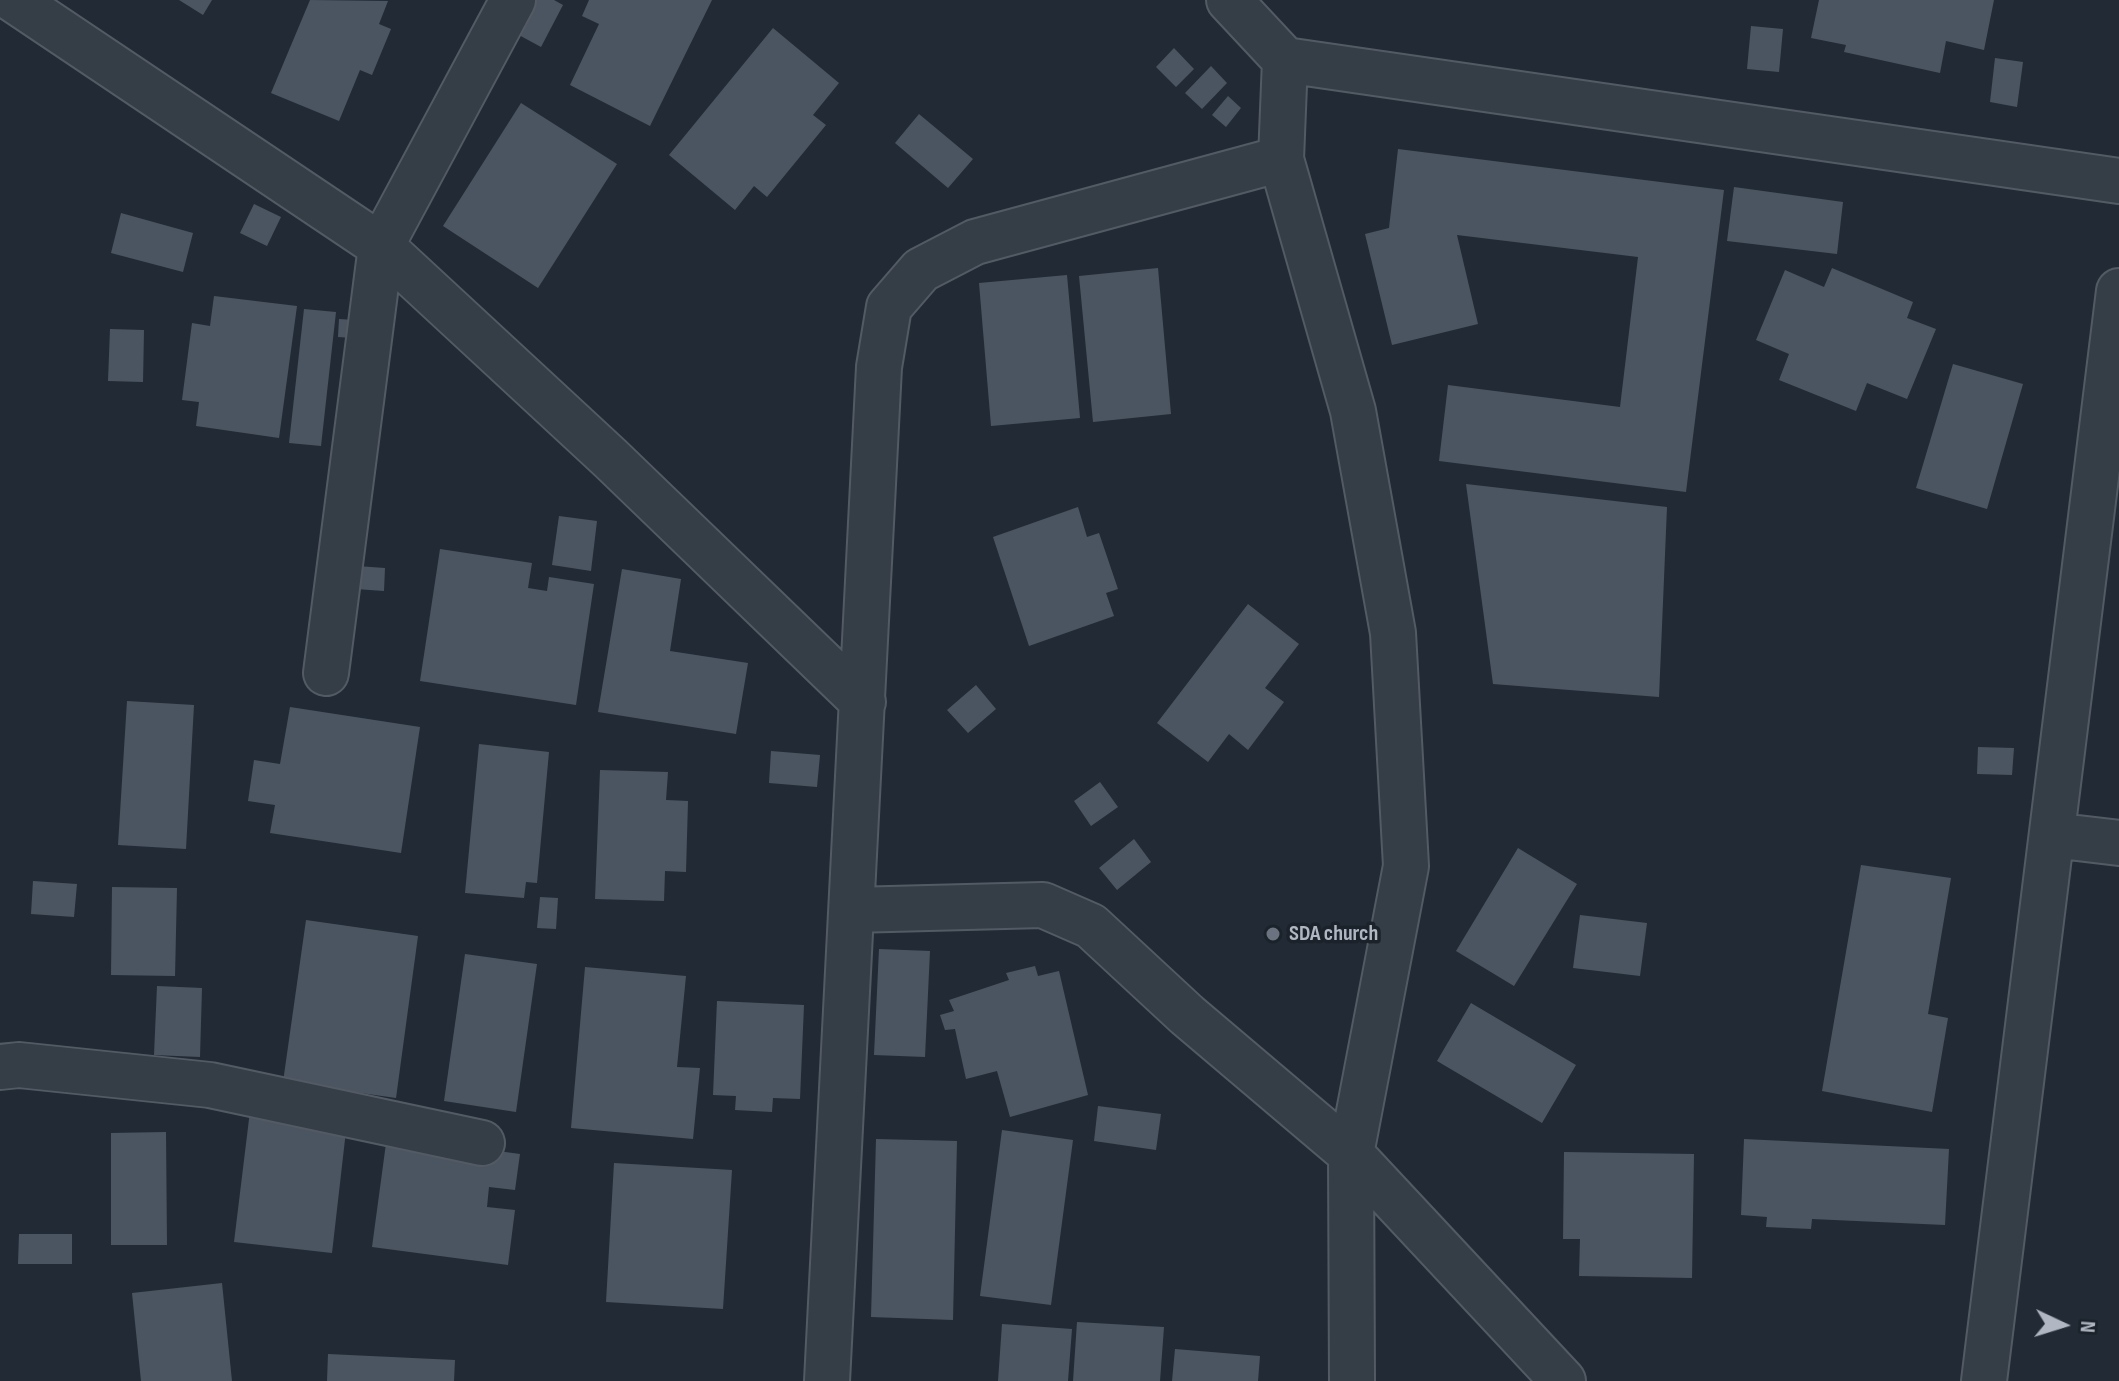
<!DOCTYPE html>
<style>
body{margin:0}
#map{position:relative;width:2119px;height:1381px;overflow:hidden;background:#222b35;font-family:"Sofia Sans Condensed",sans-serif}
canvas{display:block}
.north{position:absolute;left:2023px;top:1285px;width:80px;height:80px;-webkit-text-stroke:6px #1b222a;paint-order:stroke;rotate:94deg;font-size:22px;font-weight:700;line-height:32px;text-align:center;color:#b0b7c2}
.north::after{content:'';display:block;margin:auto;width:28px;height:36px;background:#b0b7c2;clip-path:polygon(50% 0,100% 100%,50% 72%,0 100%)}
</style>
<div id="map">
<canvas width="2119" height="1381"></canvas>
<div class="north">N</div>
</div>
<script>
const g = document.querySelector('canvas').getContext('2d');
g.lineJoin = 'round';
function paint(path, color) { g.fillStyle = color; g.fill(path, 'evenodd'); }
const toPath = rows => new Path2D(rows.map(r => 'M' + r).join(''));
function stroke(path, color, width, dash) { g.strokeStyle = color; g.lineWidth = width; g.lineCap = dash ? 'butt' : 'round'; g.setLineDash(dash || []); g.stroke(path); }
function write(font, color, halo, rows, align = 'center') {
  g.font = font + ' "Sofia Sans Condensed",sans-serif'; g.lineWidth = 7; g.setLineDash([]); g.textBaseline = 'middle'; g.strokeStyle = halo; g.fillStyle = color; for (const [text, x, y, turn = 0] of rows) {
    g.save(); g.translate(x, y); g.rotate((+turn || 0) * Math.PI / 180); g.textAlign = isNaN(turn) ? turn : align; if (halo) g.strokeText(text, 0, 0); g.fillText(text, 0, 0); g.restore();
  }
}
paint(toPath([
 [179,0,212,0,203,15],
 [310,0,388,1,379,24,391,29,372,75,360,70,339,121,271,93],
 [534,0,554,0,563,5,541,47,517,34],
 [589,0,712,0,650,126,570,85,599,24,582,16],
 [1819,0,1994,0,1984,50,1946,41,1940,73,1844,52,1846,45,1811,38],
 [1751,26,1783,29,1779,72,1747,69],
 [773,28,839,83,813,115,826,125,767,197,754,186,735,210,669,155],
 [1174,48,1194,69,1176,87,1156,67],
 [1995,58,2023,62,2017,107,1990,102],
 [1211,66,1227,83,1202,109,1185,93],
 [1228,96,1241,108,1226,127,1212,115],
 [521,103,617,164,538,288,443,226],
 [919,114,973,159,948,188,895,143],
 [1398,149,1724,190,1686,492,1439,461,1448,385,1620,407,1638,257,1457,235,1478,324,1392,345,1365,234,1389,228],
 [1734,187,1843,202,1837,254,1727,241],
 [254,204,281,217,267,246,240,233],
 [121,213,193,233,183,272,111,253],
 [1158,268,1171,414,1093,422,1079,276],
 [1832,268,1913,302,1907,318,1936,329,1907,399,1867,383,1856,411,1779,380,1789,354,1756,340,1785,270,1824,287],
 [1067,275,1080,418,991,426,979,283],
 [214,296,297,306,279,438,196,426,199,402,182,400,192,323,210,326],
 [304,309,336,312,321,446,289,443],
 [339,319,355,320,353,338,338,337],
 [110,329,144,330,143,382,108,381],
 [1953,364,2023,384,1987,509,1916,488],
 [1466,484,1667,507,1659,697,1493,684],
 [1078,507,1087,537,1099,533,1118,589,1106,593,1114,616,1029,646,993,537],
 [559,516,597,521,591,571,552,565],
 [440,549,532,563,528,588,547,591,549,577,594,584,576,705,420,681],
 [357,566,385,568,384,591,356,589],
 [622,569,681,579,670,651,748,663,736,734,598,712],
 [1248,604,1299,644,1265,688,1284,702,1248,750,1229,734,1208,762,1157,723],
 [976,685,996,709,968,733,947,710],
 [127,701,194,705,186,849,118,845],
 [290,707,420,727,401,853,270,833,275,805,248,801,254,760,280,764],
 [479,744,549,752,537,883,526,882,524,898,465,893],
 [1978,747,2014,748,2012,775,1977,774],
 [771,751,820,755,817,787,769,783],
 [600,770,668,772,666,800,688,801,686,872,665,871,664,901,595,899],
 [1100,782,1118,807,1091,826,1074,801],
 [1134,839,1151,862,1117,890,1099,868],
 [1518,848,1577,884,1514,986,1456,951],
 [1861,865,1951,878,1928,1014,1948,1018,1932,1112,1822,1091],
 [33,881,77,884,74,917,31,914],
 [112,887,177,888,175,976,111,975],
 [540,897,558,898,556,929,537,928],
 [1580,915,1647,923,1640,976,1573,968],
 [306,920,418,936,396,1098,283,1082],
 [879,949,930,951,925,1057,874,1055],
 [465,954,537,964,516,1112,444,1101],
 [1035,966,1038,976,1059,971,1088,1095,1010,1117,997,1071,966,1079,955,1029,945,1030,940,1015,954,1011,949,1000,1009,980,1006,973],
 [585,967,686,976,677,1067,700,1068,693,1139,571,1128],
 [157,986,202,988,200,1057,154,1055],
 [717,1001,804,1005,800,1099,773,1098,772,1112,735,1110,736,1096,713,1095],
 [1471,1003,1576,1065,1542,1123,1437,1061],
 [1098,1106,1161,1114,1156,1150,1094,1141],
 [250,1111,347,1122,332,1253,234,1242],
 [1002,1130,1073,1140,1051,1305,980,1296],
 [166,1132,167,1245,111,1245,111,1133],
 [387,1136,520,1154,515,1190,489,1187,487,1207,515,1210,508,1265,372,1247],
 [876,1139,957,1141,953,1320,871,1317],
 [1744,1139,1949,1149,1945,1225,1812,1219,1811,1229,1766,1227,1767,1217,1741,1215],
 [1564,1152,1694,1154,1692,1278,1579,1276,1580,1239,1563,1239],
 [614,1163,732,1170,723,1309,606,1302],
 [19,1234,72,1234,72,1264,18,1264],
 [222,1283,232,1381,141,1381,132,1293],
 [1077,1322,1164,1327,1160,1381,1073,1381],
 [1002,1324,1072,1329,1068,1381,998,1381],
 [1175,1349,1260,1356,1258,1381,1172,1381],
 [328,1354,455,1360,454,1381,327,1381]
]), '#4b5561');
const minor = toPath([
 [14,0,381,246,610,458,863,702],
 [1229,0,1285,60,1281,159,1353,411,1393,633,1406,866,1351,1154,1352,1381],
 [1285,60,2119,181],
 [326,673,381,246,513,0],
 [2052,835,2119,843],
 [852,910,1043,905,1091,926,1187,1015,1351,1154,1563,1381],
 [0,1067,19,1065,210,1085,482,1143],
 [827,1381,879,367,889,307,921,270,975,242,1281,159],
 [1984,1381,2119,291]
]);
stroke(minor, '#535a64', 48);
stroke(minor, '#353d46', 44);
for (const [x, y, r, color] of [
 [1273,934,8,"#6b7280"]
]) { const dot = new Path2D(); dot.arc(x, y, r, 0, 2 * Math.PI); g.fillStyle = color; g.fill(dot); stroke(dot, '#1b222a', 3); }
write('bold 22px', '#b0b7c2', '#1b222a', [
 ["SDA church",1289,934]
], 'left');
</script>
